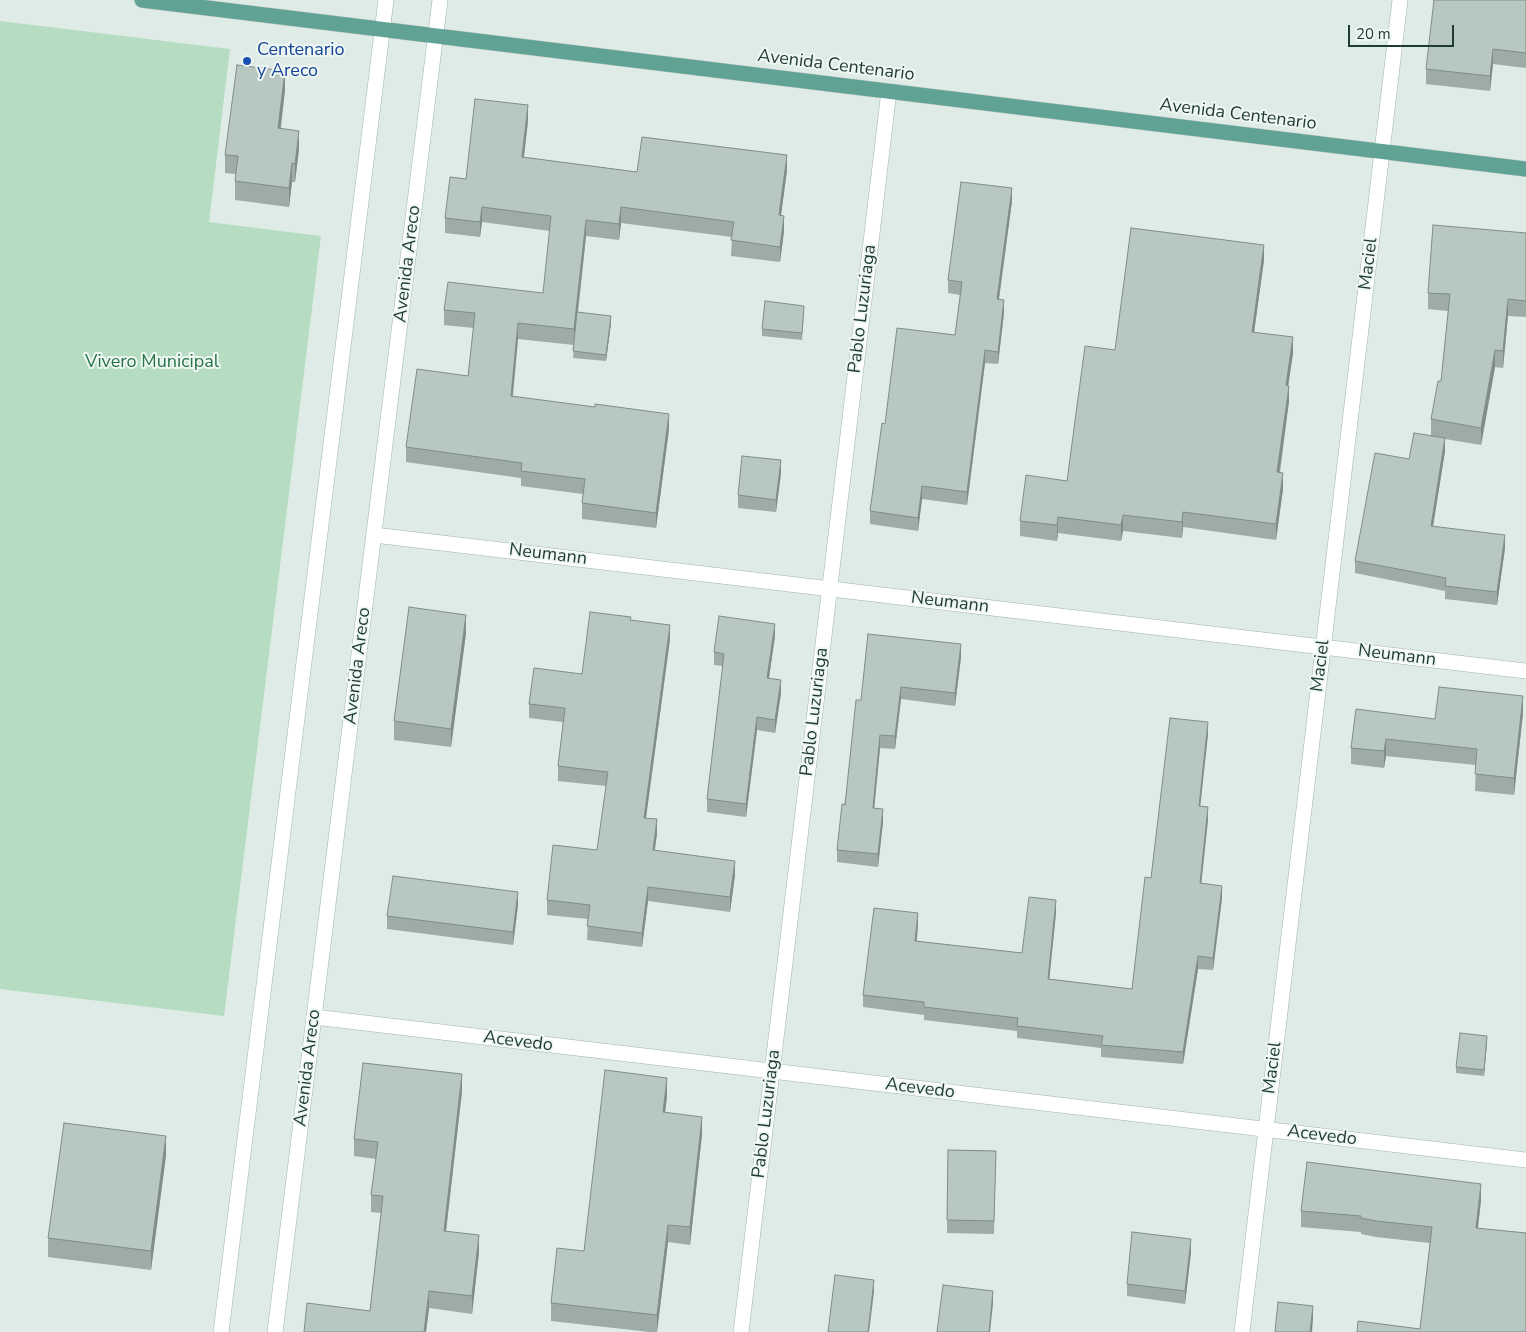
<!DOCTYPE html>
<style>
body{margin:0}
#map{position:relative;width:1526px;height:1332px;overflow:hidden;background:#deebe6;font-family:"Nunito Sans",sans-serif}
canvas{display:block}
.scale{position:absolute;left:1348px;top:25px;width:106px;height:22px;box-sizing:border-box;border:2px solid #1f3b35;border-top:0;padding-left:6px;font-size:15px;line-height:18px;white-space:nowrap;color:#1f3b35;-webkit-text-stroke:4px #eff7f3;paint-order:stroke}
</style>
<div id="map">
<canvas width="1526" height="1332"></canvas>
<div class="scale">20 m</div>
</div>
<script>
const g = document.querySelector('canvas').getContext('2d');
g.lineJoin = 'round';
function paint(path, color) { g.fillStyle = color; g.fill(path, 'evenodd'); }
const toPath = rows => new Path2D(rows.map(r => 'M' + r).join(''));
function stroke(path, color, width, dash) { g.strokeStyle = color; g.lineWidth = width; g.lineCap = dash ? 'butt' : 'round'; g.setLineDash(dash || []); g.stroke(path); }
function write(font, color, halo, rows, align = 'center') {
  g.font = font + ' "Nunito Sans",sans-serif'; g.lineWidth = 4; g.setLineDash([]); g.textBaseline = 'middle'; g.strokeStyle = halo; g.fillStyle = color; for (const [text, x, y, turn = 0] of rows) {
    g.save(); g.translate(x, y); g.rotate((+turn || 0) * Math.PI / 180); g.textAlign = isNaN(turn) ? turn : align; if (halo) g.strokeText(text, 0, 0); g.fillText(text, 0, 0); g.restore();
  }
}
paint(toPath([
 [0,21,230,49,209,222,321,236,224,1016,0,989]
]), '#b6ddc2');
const minor = toPath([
 [374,535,1526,671],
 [314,1017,1526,1160],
 [741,1332,889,91],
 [1242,1332,1400,0]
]);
const secondary = toPath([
 [221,1332,386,0],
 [275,1332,440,0]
]);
const primary = toPath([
 [142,0,1526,169]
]);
stroke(minor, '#a1b3ad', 16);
stroke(secondary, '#9db7ae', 16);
stroke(primary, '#c0c8c6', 16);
stroke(minor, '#fff', 15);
stroke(secondary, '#fff', 15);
stroke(primary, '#60a394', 15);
paint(toPath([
 [1526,0,1526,68,1493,64,1490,91,1426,84,1426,69],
 [285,90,281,128,299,149,295,182,292,182,289,207,235,200,235,181,236,174,225,173,225,155],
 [528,121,524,157,637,172,787,170,781,215,784,231,780,262,731,256,732,237,621,223,619,240,586,236,578,312,611,323,606,361,573,358,574,345,518,339,513,396,669,429,656,528,582,519,582,503,583,494,521,486,521,478,406,462,406,447,468,376,474,328,444,325,444,310,543,293,550,231,482,222,480,237,445,233,445,218,466,179],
 [1012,201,999,300,1004,313,998,364,985,363,967,505,922,499,918,531,870,524,870,511,885,424,955,335,960,295,948,293,948,280],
 [1526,233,1526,317,1508,316,1503,368,1495,367,1481,445,1445,439,1445,451,1433,526,1505,548,1497,605,1445,599,1445,591,1355,573,1355,561,1409,459,1431,435,1431,419,1441,381,1448,311,1428,309,1428,293],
 [1264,260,1254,332,1293,353,1288,385,1289,401,1280,473,1283,489,1276,540,1183,527,1182,538,1123,531,1121,541,1058,533,1057,541,1020,536,1020,521,1067,481,1115,350],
 [804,313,802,340,762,336,762,329],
 [781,473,776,512,738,508,738,495],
 [631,620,670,639,646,818,657,834,654,850,735,875,730,912,648,901,642,947,587,940,588,919,547,915,547,900,597,850,606,786,558,781,558,766,563,722,529,718,529,704,582,674],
 [466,633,451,747,394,740,394,721],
 [775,636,769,678,781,693,775,733,757,730,746,817,707,812,707,799,723,666,714,665,714,652],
 [961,657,955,706,901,699,895,749,880,748,874,808,883,822,878,867,837,862,837,850,861,700],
 [1523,713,1514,795,1475,791,1476,765,1386,756,1384,768,1351,764,1351,748,1435,719],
 [1208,734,1200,806,1208,820,1201,883,1222,898,1213,970,1198,969,1183,1064,1101,1057,1101,1048,1017,1038,1017,1031,924,1020,924,1015,863,1007,863,995,918,925,917,941,1022,953,1056,913,1049,979,1132,989,1151,878],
 [518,905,513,945,387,929,387,916],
 [1487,1042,1484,1076,1456,1073,1456,1067],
 [462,1091,446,1231,479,1252,472,1314,429,1308,426,1332,304,1332,370,1311,381,1213,371,1212,371,1195,376,1159,354,1156,354,1139],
 [667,1096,665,1112,702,1134,690,1245,668,1242,657,1332,650,1332,551,1321,551,1303,584,1251],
 [948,1150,996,1151,994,1234,947,1233],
 [166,1155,151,1270,48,1257,48,1238],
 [1481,1200,1478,1228,1420,1329,1430,1243,1376,1237,1361,1234,1361,1232,1301,1227,1301,1211],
 [1191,1252,1185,1304,1127,1296,1127,1284]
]), '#9daca7');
paint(toPath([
 [1493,49,1493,64,1490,91,1490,76],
 [285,71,285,90,278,146,278,128],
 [528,105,528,121,522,172,522,157],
 [299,131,299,149,295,182,295,164],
 [787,155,787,170,779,230,779,215],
 [292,163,292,182,289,207,289,188],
 [1012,188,1012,201,997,312,997,299],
 [482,207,482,222,480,237,480,222],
 [621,207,621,223,619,240,619,224],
 [784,216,784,231,780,262,780,247],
 [586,220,586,236,574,345,574,329],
 [1264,245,1264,260,1252,347,1252,332],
 [1508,299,1508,316,1503,368,1503,351],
 [1004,300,1004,313,998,364,998,352],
 [611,316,611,323,606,361,606,355],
 [518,323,518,339,511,411,511,396],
 [1293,337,1293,353,1286,401,1286,385],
 [985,350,985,363,967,505,967,492],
 [1495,350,1495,367,1481,445,1481,428],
 [1289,386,1289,401,1277,488,1277,472],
 [669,414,669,429,656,528,656,513],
 [1445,438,1445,451,1431,539,1431,526],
 [781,460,781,473,776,512,776,500],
 [1283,473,1283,489,1276,540,1276,524],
 [922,486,922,499,918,531,918,518],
 [1183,512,1183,527,1182,538,1182,522],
 [1123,515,1123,531,1121,541,1121,525],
 [1058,517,1058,533,1057,541,1057,525],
 [1505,535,1505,548,1497,605,1497,592],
 [466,615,466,633,451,747,451,729],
 [775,624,775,636,767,691,767,678],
 [670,625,670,639,644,832,644,818],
 [961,644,961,657,955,706,955,693],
 [781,680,781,693,775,733,775,720],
 [901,687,901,699,895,749,895,736],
 [1523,696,1523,713,1514,795,1514,778],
 [757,717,757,730,746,817,746,804],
 [1208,722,1208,734,1199,818,1199,806],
 [880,735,880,748,873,821,873,808],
 [1386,739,1386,756,1384,768,1384,751],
 [1208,807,1208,820,1200,896,1200,883],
 [883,809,883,822,878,867,878,854],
 [657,819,657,834,653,864,653,850],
 [735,861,735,875,730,912,730,897],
 [1222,886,1222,898,1213,970,1213,958],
 [648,887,648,901,642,947,642,933],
 [518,892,518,905,513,945,513,932],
 [1056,900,1056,913,1048,992,1048,979],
 [918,913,918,925,915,953,915,941],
 [1198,956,1198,969,1183,1064,1183,1052],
 [1487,1036,1487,1042,1484,1076,1484,1070],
 [462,1074,462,1091,444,1248,444,1231],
 [667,1078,667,1096,663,1130,663,1112],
 [702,1117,702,1134,690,1245,690,1227],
 [166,1136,166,1155,151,1270,151,1251],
 [1481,1184,1481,1200,1476,1244,1476,1228],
 [668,1225,668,1242,657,1332,657,1315],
 [479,1235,479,1252,472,1314,472,1296],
 [1191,1239,1191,1252,1185,1304,1185,1291],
 [874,1280,874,1292,869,1332,868,1332],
 [429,1291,429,1308,426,1332,424,1332],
 [993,1291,993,1304,990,1332,989,1332],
 [1313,1306,1313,1319,1312,1332,1310,1332]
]), '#808c88');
const building = toPath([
 [1434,0,1526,0,1526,53,1493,49,1490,76,1426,69,1434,0],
 [237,65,285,71,278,128,299,131,295,164,292,163,289,188,235,181,238,156,225,155,237,65],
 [475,99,528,105,522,157,637,172,642,137,787,155,779,215,784,216,780,247,731,240,734,222,621,207,619,224,586,220,574,329,518,323,511,396,595,407,595,404,669,414,656,513,582,503,585,479,521,471,522,463,406,447,417,369,468,376,475,313,444,310,448,282,543,293,551,216,482,207,480,222,445,218,450,177,466,179,475,99],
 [961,182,1012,188,997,299,1004,300,998,352,985,350,967,492,922,486,918,518,870,511,882,423,885,424,897,328,955,335,962,282,948,280,961,182],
 [1433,225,1526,233,1526,301,1508,299,1503,351,1495,350,1481,428,1431,419,1438,381,1441,381,1450,294,1428,293,1433,225],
 [1131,228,1264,245,1252,332,1293,337,1286,385,1289,386,1277,472,1283,473,1276,524,1183,512,1182,522,1123,515,1121,525,1058,517,1057,525,1020,521,1026,475,1067,481,1085,346,1115,350,1131,228],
 [765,301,804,306,802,333,762,329,765,301],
 [577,312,611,316,606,355,573,351,577,312],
 [1414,433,1445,438,1431,526,1505,535,1497,592,1445,586,1446,578,1355,561,1375,453,1409,459,1414,433],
 [742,456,781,460,776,500,738,495,742,456],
 [409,607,466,615,451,729,394,721,409,607],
 [590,612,631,617,630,620,670,625,644,818,657,819,653,850,735,861,730,897,648,887,642,933,587,926,590,905,547,900,553,845,597,850,608,772,558,766,565,708,529,704,534,668,582,674,590,612],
 [719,616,775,624,767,678,781,680,775,720,757,717,746,804,707,799,724,654,714,652,719,616],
 [868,634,961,644,955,693,901,687,895,736,880,735,873,808,883,809,878,854,837,850,842,804,845,805,856,700,861,700,868,634],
 [1439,687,1523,696,1514,778,1475,774,1477,749,1386,739,1384,751,1351,748,1356,709,1435,719,1439,687],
 [1170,718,1208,722,1199,806,1208,807,1200,883,1222,886,1213,958,1198,956,1183,1052,1101,1045,1103,1036,1017,1026,1018,1018,924,1007,924,1002,863,995,874,908,918,913,915,941,1022,953,1029,897,1056,900,1048,979,1132,989,1145,877,1151,878,1170,718],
 [393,876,518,892,513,932,387,916,393,876],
 [1460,1033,1487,1036,1484,1070,1456,1067,1460,1033],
 [363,1063,462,1074,444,1231,479,1235,472,1296,429,1291,424,1332,304,1332,307,1303,370,1311,383,1196,371,1195,378,1142,354,1139,363,1063],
 [605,1070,667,1078,663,1112,702,1117,690,1227,668,1225,657,1315,551,1303,557,1248,584,1251,605,1070],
 [64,1123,166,1136,151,1251,48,1238,64,1123],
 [948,1150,996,1151,994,1221,947,1220,948,1150],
 [1307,1162,1481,1184,1476,1228,1526,1233,1526,1332,1357,1332,1358,1321,1420,1329,1432,1227,1376,1221,1361,1218,1361,1216,1301,1211,1307,1162],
 [1132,1232,1191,1239,1185,1291,1127,1284,1132,1232],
 [835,1275,874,1280,868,1332,828,1332,835,1275],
 [943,1285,993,1291,989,1332,937,1332,943,1285],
 [1278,1302,1313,1306,1310,1332,1275,1332,1278,1302]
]);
paint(building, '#b7c8c2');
stroke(building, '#808c88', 1);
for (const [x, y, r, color] of [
 [247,61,5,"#1a4fb4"]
]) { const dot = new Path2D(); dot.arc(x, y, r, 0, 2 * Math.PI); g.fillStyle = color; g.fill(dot); stroke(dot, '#eff7f3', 2); }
write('18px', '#164399', '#eff7f3', [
 ["Centenario",257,51],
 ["y Areco",257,72]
], 'left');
write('18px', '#1f3b35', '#eff7f3', [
 ["Avenida Centenario",836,66,7],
 ["Avenida Centenario",1238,115,7],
 ["Avenida Areco",408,264,-83],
 ["Maciel",1369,264,-83],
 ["Pablo Luzuriaga",863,309,-83],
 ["Neumann",548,555,7],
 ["Neumann",950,603,7],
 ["Neumann",1397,656,7],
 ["Avenida Areco",358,666,-83],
 ["Maciel",1321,666,-83],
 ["Pablo Luzuriaga",815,712,-83],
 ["Acevedo",518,1042,7],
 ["Avenida Areco",308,1068,-83],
 ["Maciel",1273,1068,-83],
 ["Acevedo",920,1089,7],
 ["Pablo Luzuriaga",767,1114,-83],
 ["Acevedo",1322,1136,7]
]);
write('18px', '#277448', '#eff7f3', [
 ["Vivero Municipal",152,363]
]);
</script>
